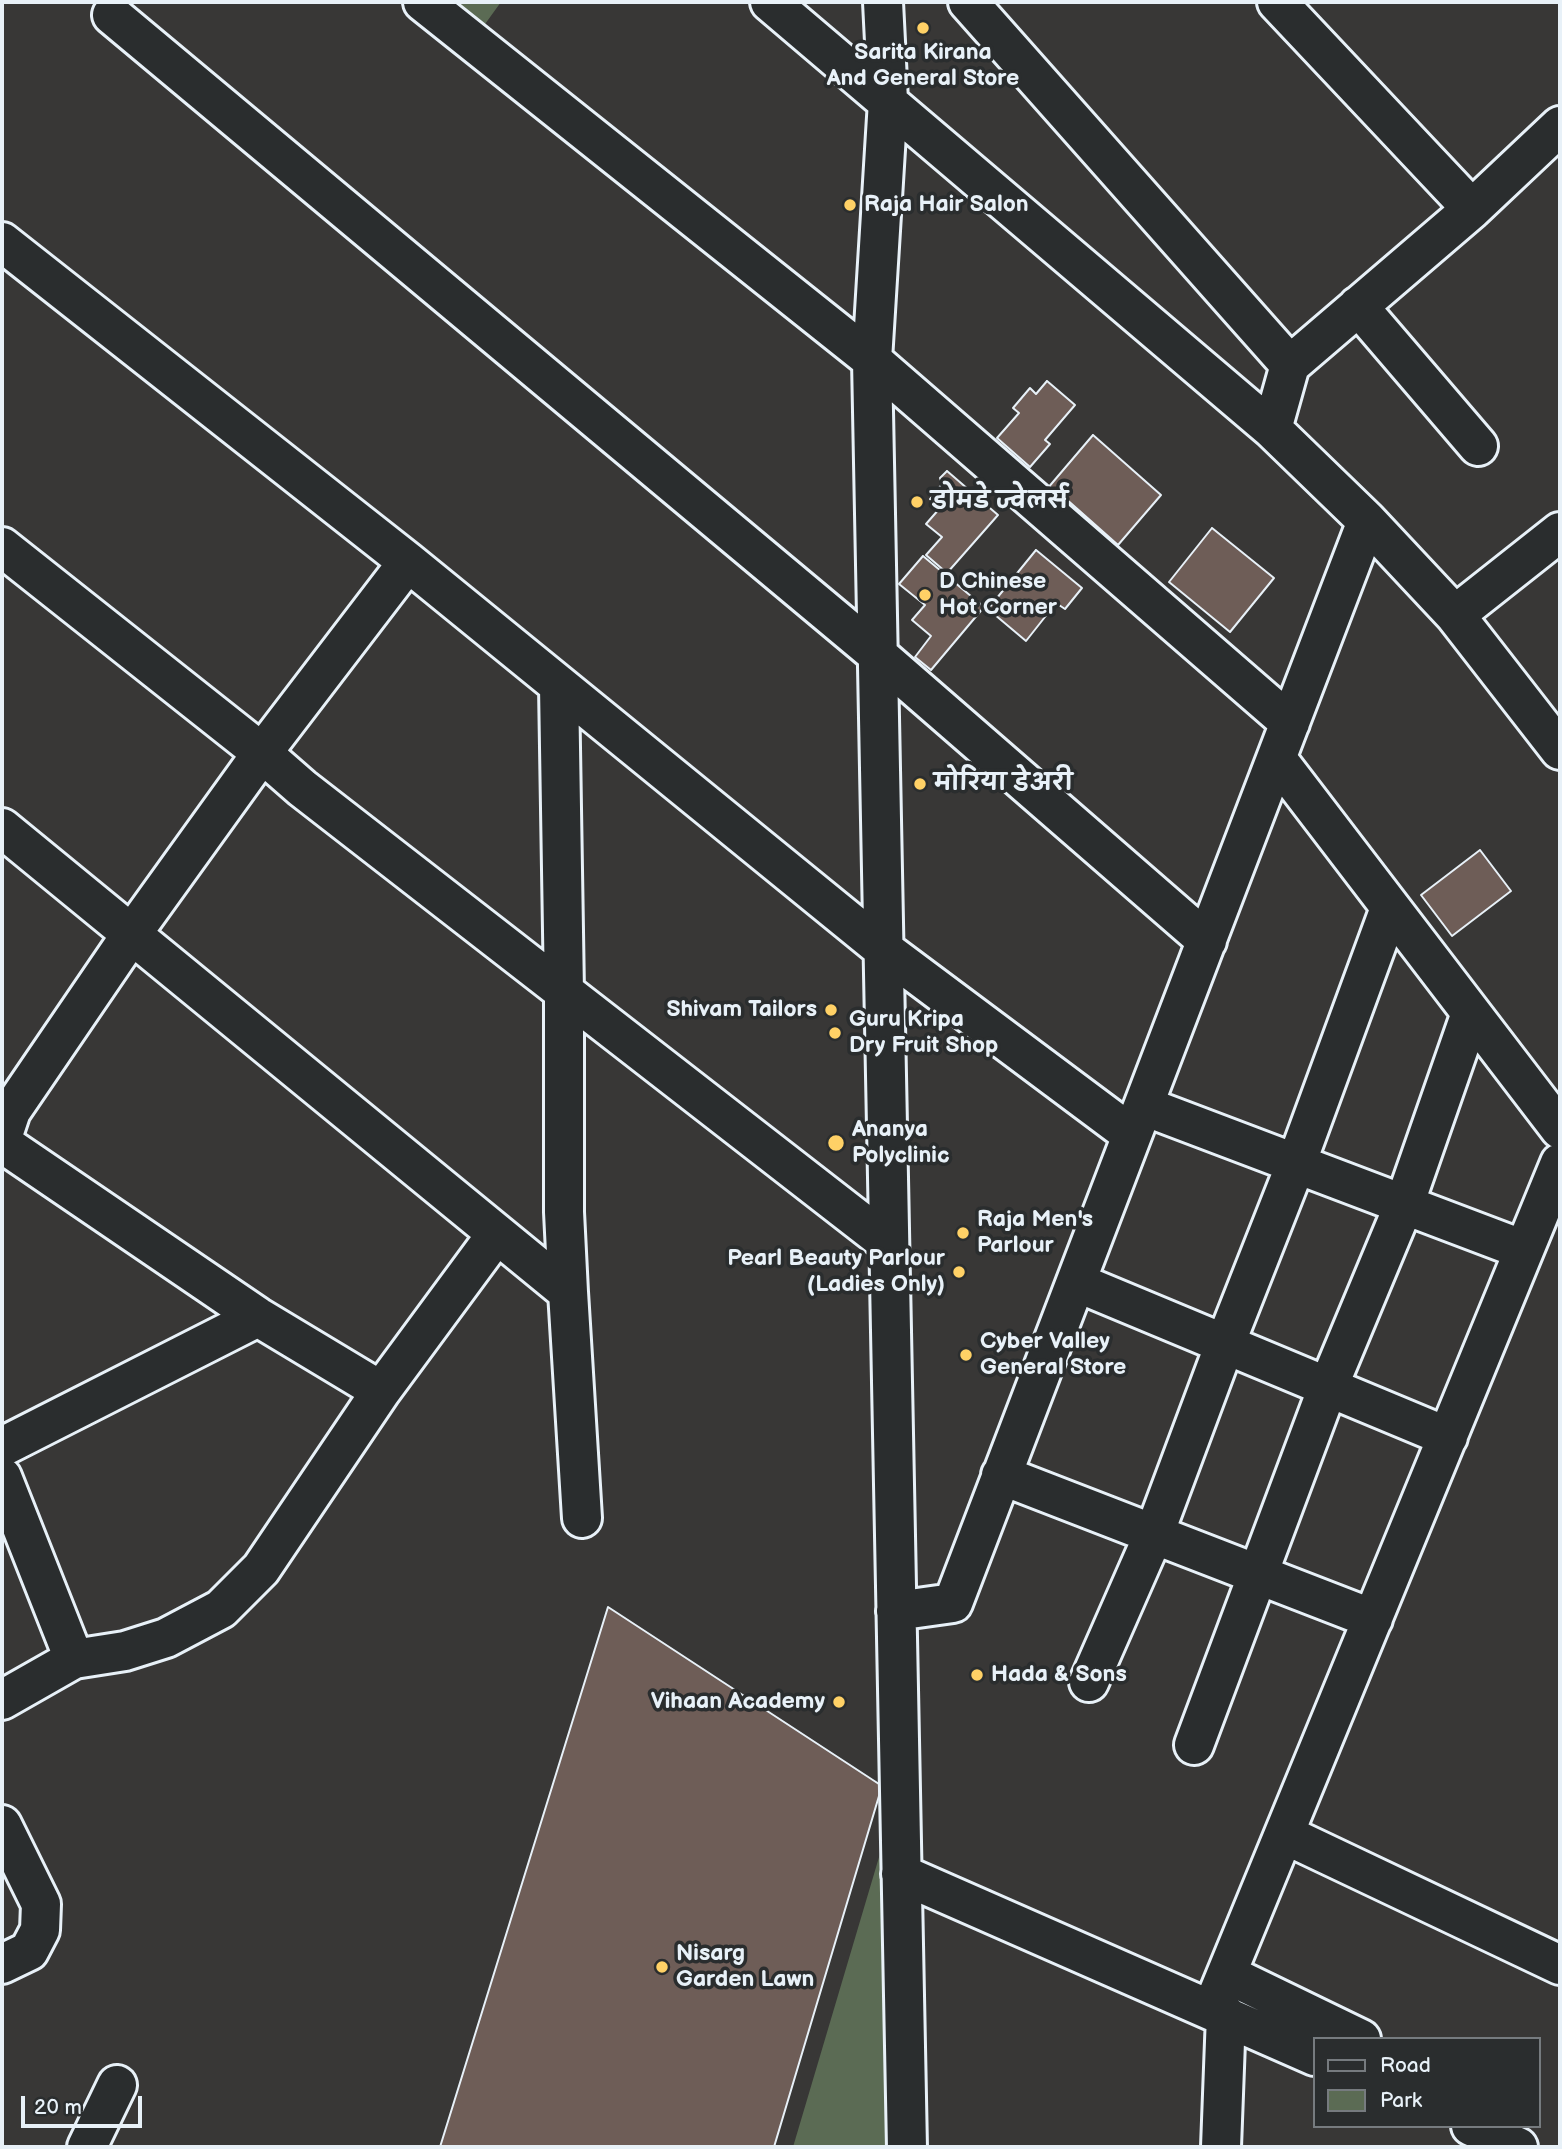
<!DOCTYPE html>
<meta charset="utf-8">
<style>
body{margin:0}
#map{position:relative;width:1562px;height:2149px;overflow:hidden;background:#383736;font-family:"Balsamiq Sans",sans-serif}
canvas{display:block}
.frame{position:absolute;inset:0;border:4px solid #e8f1f8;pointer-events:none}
.legend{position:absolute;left:1313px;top:2037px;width:228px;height:91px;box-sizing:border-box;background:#2a2d2e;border:2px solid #767b7f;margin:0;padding:9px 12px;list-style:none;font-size:21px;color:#e8f1f8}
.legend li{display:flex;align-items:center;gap:14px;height:35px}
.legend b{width:35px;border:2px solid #767b7f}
.scale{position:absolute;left:21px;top:2096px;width:121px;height:32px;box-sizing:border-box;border:4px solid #e8f1f8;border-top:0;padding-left:9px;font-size:21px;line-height:24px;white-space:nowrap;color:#e8f1f8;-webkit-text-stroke:5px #2a2d2e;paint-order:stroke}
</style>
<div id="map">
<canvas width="1562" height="2149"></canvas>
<div class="frame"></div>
<ul class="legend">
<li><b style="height:9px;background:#2a2d2e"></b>Road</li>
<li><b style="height:19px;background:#5b6b54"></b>Park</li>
</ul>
<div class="scale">20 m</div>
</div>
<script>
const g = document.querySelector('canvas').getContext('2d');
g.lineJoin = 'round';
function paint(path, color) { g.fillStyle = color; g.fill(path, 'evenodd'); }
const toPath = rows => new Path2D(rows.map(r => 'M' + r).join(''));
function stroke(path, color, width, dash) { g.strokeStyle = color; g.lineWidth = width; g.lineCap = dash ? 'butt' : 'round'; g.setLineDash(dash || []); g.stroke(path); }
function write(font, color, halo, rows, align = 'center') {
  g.font = font + ' "Balsamiq Sans","Playpen Sans Deva",sans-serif'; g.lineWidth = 7; g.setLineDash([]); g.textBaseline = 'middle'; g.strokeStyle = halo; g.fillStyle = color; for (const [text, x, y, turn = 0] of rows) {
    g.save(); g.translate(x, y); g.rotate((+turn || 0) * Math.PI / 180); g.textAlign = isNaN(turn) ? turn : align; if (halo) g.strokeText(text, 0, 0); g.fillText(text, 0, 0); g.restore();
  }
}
paint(toPath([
 [443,2,501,2,480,31],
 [885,1837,890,2147,793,2147]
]), '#5b6b54');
const building = toPath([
 [1047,381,1075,405,1045,440,1050,444,1030,467,997,438,1019,413,1013,408,1030,388,1036,394,1047,381],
 [1093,435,1161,495,1118,545,1065,498,1062,502,1047,489,1093,435],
 [947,471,998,515,947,573,926,555,942,537,926,524,940,508,930,499,942,484,940,478,947,471],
 [1212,528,1274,578,1230,632,1169,582,1212,528],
 [1036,550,1082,588,1065,609,1056,603,1026,641,988,609,1036,550],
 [923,556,984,607,931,670,915,657,931,636,912,620,925,605,899,584,923,556],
 [1480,850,1511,891,1452,936,1421,895,1480,850],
 [608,1607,882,1786,774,2147,440,2147,608,1607]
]);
paint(building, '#6e5d57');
stroke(building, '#e8f1f8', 2);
const minor = toPath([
 [423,2,872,360,1290,723],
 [770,2,1272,429],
 [883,2,888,101,872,360,907,2147],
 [968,2,1290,365,1472,209,1560,126],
 [1277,2,1472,209],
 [112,15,878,655,1207,941],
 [2,242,408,562,883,949,1132,1135],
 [1358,306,1478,446],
 [1367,521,1455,615,1560,750],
 [2,547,262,753,302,788,889,1244],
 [1455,615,1560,532],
 [559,686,564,992,564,1212,568,1292],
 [1277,759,1560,1129],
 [2,828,568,1292,582,1518],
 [1144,1106,1524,1250],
 [2,1138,11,1111,131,935,262,753,408,562],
 [2,1143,258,1317,381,1391,496,1235],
 [1076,1282,1448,1437],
 [2,1447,258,1317],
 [1001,1475,1373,1619],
 [2,1477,74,1659,2,1700],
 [896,1611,953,1603,1367,521,1272,429,1290,365],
 [74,1659,125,1651,166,1638,221,1609,261,1569,381,1391],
 [1089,1682,1154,1534,1225,1344,1296,1164,1390,908],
 [1194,1745,1328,1387,1404,1205,1471,1013],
 [2,1825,41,1904,40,1930,29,1951,2,1964],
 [1284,1834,1560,1965],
 [901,1874,1315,2056],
 [1227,1974,1361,2039],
 [1212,2009,1560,1163],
 [1471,2126,1518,2147],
 [87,2147,117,2085],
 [1221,2147,1226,2015]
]);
stroke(minor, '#e8f1f8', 44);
stroke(minor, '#2a2d2e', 38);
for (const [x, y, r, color] of [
 [923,28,7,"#ffd166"],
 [850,205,7,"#ffd166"],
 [917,502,7,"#ffd166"],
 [925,595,7,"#ffd166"],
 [920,784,7,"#ffd166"],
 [831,1010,7,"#ffd166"],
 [835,1033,7,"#ffd166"],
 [836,1143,9,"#ffd166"],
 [963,1233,7,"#ffd166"],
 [959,1272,7,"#ffd166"],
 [966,1355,7,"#ffd166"],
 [977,1675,7,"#ffd166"],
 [839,1702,7,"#ffd166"],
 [662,1967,7,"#ffd166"]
]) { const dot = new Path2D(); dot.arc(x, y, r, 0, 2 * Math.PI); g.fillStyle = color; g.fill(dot); stroke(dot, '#2a2d2e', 2.5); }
write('bold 23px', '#e8f1f8', '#2a2d2e', [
 ["Sarita Kirana",923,53,"center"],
 ["And General Store",923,79,"center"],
 ["Raja Hair Salon",864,205],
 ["डोमडे ज्वेलर्स",931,502],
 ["D Chinese",939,582],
 ["Hot Corner",939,608],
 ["मोरिया डेअरी",934,784],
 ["Shivam Tailors",817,1010,"right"],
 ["Guru Kripa",849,1020],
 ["Dry Fruit Shop",849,1046],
 ["Ananya",852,1130],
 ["Polyclinic",852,1156],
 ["Raja Men's",977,1220],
 ["Parlour",977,1246],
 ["Pearl Beauty Parlour",945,1259,"right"],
 ["(Ladies Only)",945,1285,"right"],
 ["Cyber Valley",980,1342],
 ["General Store",980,1368],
 ["Hada & Sons",991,1675],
 ["Vihaan Academy",825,1702,"right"],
 ["Nisarg",676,1954],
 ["Garden Lawn",676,1980]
], 'left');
</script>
